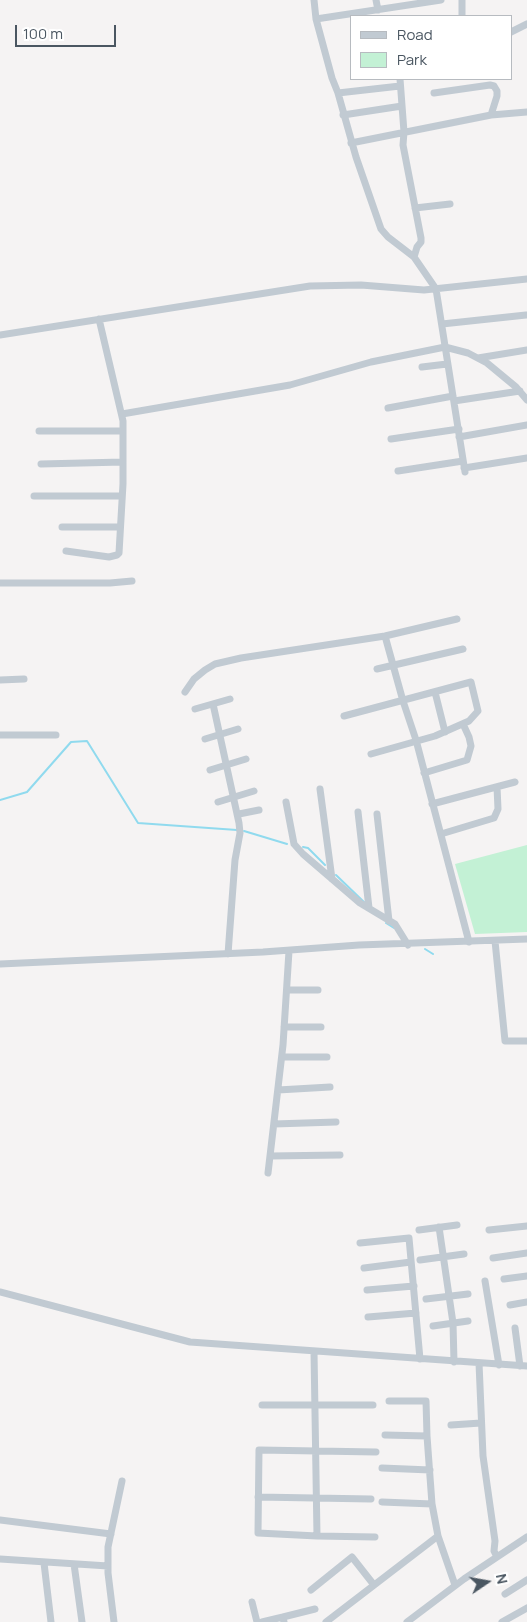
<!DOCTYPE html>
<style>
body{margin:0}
#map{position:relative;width:527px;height:1622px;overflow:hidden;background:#f5f3f3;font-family:Manrope,sans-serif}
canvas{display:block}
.legend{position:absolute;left:350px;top:15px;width:162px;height:65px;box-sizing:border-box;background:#fff;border:1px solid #b7bbc0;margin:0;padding:6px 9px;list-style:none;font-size:15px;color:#4a5661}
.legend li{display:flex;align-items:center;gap:10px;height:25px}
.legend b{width:25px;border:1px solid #b7bbc0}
.north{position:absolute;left:462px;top:1557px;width:50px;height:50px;-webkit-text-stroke:4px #fff;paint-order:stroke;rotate:78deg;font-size:14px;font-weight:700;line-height:20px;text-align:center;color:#4a5661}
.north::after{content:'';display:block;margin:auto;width:18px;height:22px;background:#4a5661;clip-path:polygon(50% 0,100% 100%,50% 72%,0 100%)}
.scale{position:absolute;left:15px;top:25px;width:101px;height:22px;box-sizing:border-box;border:2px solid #4a5661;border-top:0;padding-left:6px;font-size:15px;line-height:18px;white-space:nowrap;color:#4a5661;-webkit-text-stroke:4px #fff;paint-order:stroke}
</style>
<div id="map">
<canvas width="527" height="1622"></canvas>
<ul class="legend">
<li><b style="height:6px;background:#c1cad2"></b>Road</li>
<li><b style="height:14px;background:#c3f1d5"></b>Park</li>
</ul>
<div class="north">N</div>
<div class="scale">100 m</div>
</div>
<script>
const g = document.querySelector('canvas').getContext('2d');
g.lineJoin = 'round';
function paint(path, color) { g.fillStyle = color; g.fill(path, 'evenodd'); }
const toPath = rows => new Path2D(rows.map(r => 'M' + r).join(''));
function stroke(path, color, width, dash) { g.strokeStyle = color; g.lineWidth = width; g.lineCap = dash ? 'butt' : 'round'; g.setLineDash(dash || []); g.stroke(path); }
paint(toPath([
 [527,845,527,932,475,934,455,864]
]), '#c3f1d5');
stroke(toPath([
 [0,800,27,792,71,742,87,741,138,823,237,830],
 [244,831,287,844],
 [303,847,308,848,325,865],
 [336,875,365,903],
 [386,923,394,928],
 [425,949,433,954]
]), '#90daee', 2);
stroke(toPath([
 [314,0,316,19,332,78,338,93,356,157,381,229,388,237,414,257,436,289,465,472],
 [376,0,378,10],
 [462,16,462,0],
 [316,19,441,0],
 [511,32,527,24],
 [400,79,404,132,403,145,421,238,421,242,417,247,414,257],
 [338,93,400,86],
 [434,93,490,85,494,86,497,91,497,96,491,115],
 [343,115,402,106],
 [351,143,491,115,527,112],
 [415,208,450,204],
 [442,324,526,315],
 [0,335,310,286,361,285,424,290,527,279],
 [478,358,527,350],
 [422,367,447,364],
 [454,401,520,391],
 [388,408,453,396],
 [122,414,290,385,371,362,445,347,468,353,487,363,516,387,527,400],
 [39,431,123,431],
 [459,437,527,425],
 [391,439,459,429],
 [41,464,123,462],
 [464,468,527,458],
 [398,471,463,461],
 [34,496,122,496],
 [62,527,120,527],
 [66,551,109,557,117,555,119,553,123,484,123,421,99,319],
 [0,583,110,583,132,581],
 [385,636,403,701,416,740,469,942],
 [377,669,463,649],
 [0,680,24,679],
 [185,692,194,679,205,670,215,664,241,658,385,636,457,619],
 [435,692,445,732],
 [213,704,239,823,240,833,235,860,228,954],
 [195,709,230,699],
 [344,716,471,682,478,711,469,721,435,736,371,754],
 [0,735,56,735],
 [205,739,238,729],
 [210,770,246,759],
 [424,773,467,760,471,746,469,737,463,724],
 [320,789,332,879],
 [218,802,254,791],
 [286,802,294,844,303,854,360,903,395,924,408,945],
 [432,804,515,782],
 [358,812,369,908],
 [239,814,259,810],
 [377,814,389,921],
 [441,834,494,818,498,809,497,787],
 [495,941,505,1041,527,1041],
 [0,964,263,952,359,945,527,939],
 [287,990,318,990],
 [284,1027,321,1027],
 [282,1057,327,1057],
 [278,1090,330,1087],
 [274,1124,336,1122],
 [270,1156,340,1155],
 [268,1173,283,1045,289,951],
 [439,1227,453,1323,454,1362],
 [419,1230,457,1225],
 [489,1230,527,1226],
 [360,1243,409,1238,420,1359],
 [493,1258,527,1253],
 [420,1260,464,1254],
 [364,1268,411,1262],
 [504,1279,527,1276],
 [485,1281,499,1365],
 [367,1290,414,1286],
 [0,1292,190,1342,527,1366],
 [426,1299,468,1294],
 [510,1305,527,1302],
 [368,1317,416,1313],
 [433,1326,468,1321],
 [515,1328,520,1366],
 [314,1351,317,1536],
 [479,1363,483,1456,495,1541,494,1551,497,1557],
 [389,1401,426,1401,427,1436,432,1504,438,1536,455,1585],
 [262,1405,373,1405],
 [451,1425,481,1423],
 [385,1435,427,1436],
 [382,1468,430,1470],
 [258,1497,371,1499],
 [382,1502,432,1504],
 [0,1520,111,1534],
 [375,1537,317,1536,258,1533,259,1450,376,1452],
 [0,1559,108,1566],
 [44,1563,51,1622],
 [74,1564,82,1622],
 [311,1590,352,1557,374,1585],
 [505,1594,527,1580],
 [252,1602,257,1622],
 [114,1622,108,1573,108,1547,122,1481],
 [262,1622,283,1617],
 [284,1622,283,1617,315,1609],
 [326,1622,438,1536],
 [407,1622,464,1579,527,1537],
 [502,1622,527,1608]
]), '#c1cad2', 7);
</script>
